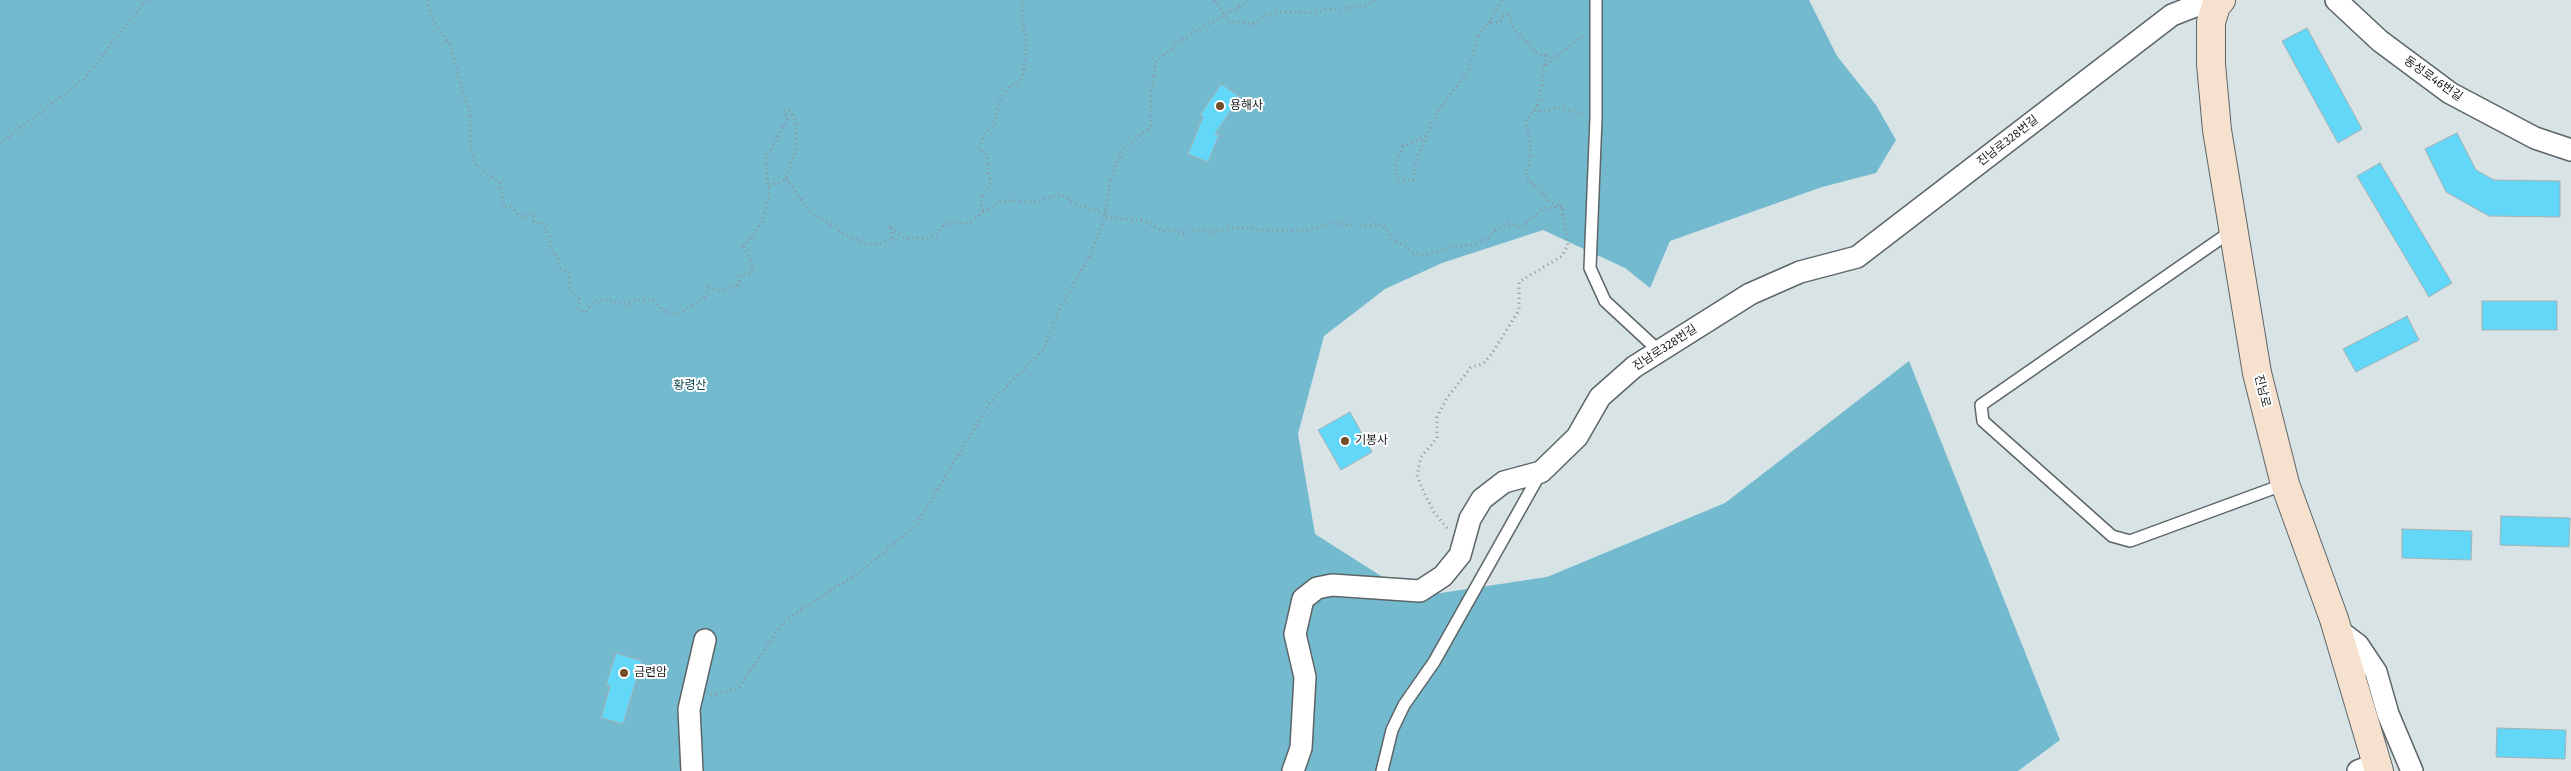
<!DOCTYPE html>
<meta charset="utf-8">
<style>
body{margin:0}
canvas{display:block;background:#d8e3e6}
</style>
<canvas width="2571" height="771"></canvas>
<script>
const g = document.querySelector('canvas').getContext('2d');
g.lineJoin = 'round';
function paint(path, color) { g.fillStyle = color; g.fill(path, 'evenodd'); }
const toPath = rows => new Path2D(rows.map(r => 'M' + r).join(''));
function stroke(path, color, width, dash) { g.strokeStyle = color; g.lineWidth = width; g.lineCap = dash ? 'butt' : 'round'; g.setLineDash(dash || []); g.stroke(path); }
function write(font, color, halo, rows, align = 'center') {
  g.font = font + ' "Fira Sans","Noto Sans KR",sans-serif'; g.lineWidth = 4; g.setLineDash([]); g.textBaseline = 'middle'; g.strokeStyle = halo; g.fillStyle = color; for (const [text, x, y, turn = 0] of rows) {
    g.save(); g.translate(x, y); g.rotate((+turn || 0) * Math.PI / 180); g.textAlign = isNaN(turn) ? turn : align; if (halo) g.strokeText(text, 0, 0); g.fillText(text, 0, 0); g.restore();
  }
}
paint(toPath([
 [0,0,1809,0,1837,56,1876,105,1896,140,1876,173,1822,187,1670,241,1650,288,1625,268,1543,230,1442,263,1385,289,1324,336,1298,434,1315,534,1414,597,1547,577,1725,503,1909,361,2060,740,2018,771,0,771]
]), '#73bace');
const building = toPath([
 [2307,28,2362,129,2338,143,2282,41,2307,28],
 [1221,84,1240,97,1215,134,1219,135,1208,162,1188,154,1203,117,1200,115,1221,84],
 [2457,133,2476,170,2494,180,2560,181,2560,217,2489,216,2446,192,2425,149,2457,133],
 [2380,163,2452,283,2429,297,2357,176,2380,163],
 [2482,301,2557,301,2557,330,2482,330,2482,301],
 [2407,316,2419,340,2356,372,2343,349,2407,316],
 [1350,412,1372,452,1341,470,1318,430,1350,412],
 [2501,516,2570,518,2569,547,2500,545,2501,516],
 [2402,529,2472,531,2471,560,2402,558,2402,529],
 [616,653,642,661,623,724,601,718,610,686,606,685,616,653],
 [2497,728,2566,730,2565,759,2496,757,2497,728]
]);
paint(building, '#62d7f7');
stroke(building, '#a6b1b4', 1);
const lane = toPath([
 [1596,0,1596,118,1590,268,1605,301,1659,351],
 [2233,230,1981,405,1983,421,2112,536,2130,541,2285,484],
 [1382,771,1392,730,1404,705,1434,662,1541,472]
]);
const street = toPath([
 [2336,0,2380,41,2450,93,2535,138,2571,150],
 [2337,629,2358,645,2376,672,2388,714,2412,771],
 [692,771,689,709,705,640],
 [1293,771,1301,748,1305,677,1295,634,1303,599,1317,588,1332,585,1420,591,1443,576,1460,555,1470,519,1482,499,1504,482,1541,472,1577,437,1600,397,1634,367,1750,294,1800,272,1857,257,2172,15,2195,6,2216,6],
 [2358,771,2376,764]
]);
const secondary = toPath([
 [2221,0,2216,6,2211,22,2211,64,2217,130,2257,373,2285,484,2334,619,2379,771]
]);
stroke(lane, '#5c6568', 14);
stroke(street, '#5c6568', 24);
stroke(secondary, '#5c6568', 30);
stroke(toPath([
 [427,0,432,19,451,47,464,97,470,110,470,145,475,164,500,183,504,206,513,208,520,217,533,214,534,223,541,222,549,236,552,252,557,256,560,268,569,272,569,282,572,293,580,300,578,309,586,312,594,301,608,299,624,305,639,300,650,300,656,302,665,312,673,314,684,311,704,297,709,288,720,291,738,285,742,274,748,275,751,270,753,265,744,247,762,222,769,198,766,158,788,118,784,111,791,111,795,120,797,149,786,179,769,186],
 [1215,0,1228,21,1253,24,1263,17,1281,12,1315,13,1329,9,1361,7,1379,0],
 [1489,23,1502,0],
 [1546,65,1582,36],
 [1534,110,1544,111,1557,108,1582,114],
 [1426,136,1403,146,1395,166,1398,179,1413,180,1416,161,1437,112,1468,72,1481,29,1489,23,1500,22,1503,16,1509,14,1513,27,1538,54,1546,56,1540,95,1537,107,1526,121,1531,152,1529,165,1525,172,1528,179,1550,202,1562,207],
 [0,143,84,79,146,0],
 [786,179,812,214,837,228,840,233,869,244,880,244,893,239,891,228,907,239,916,237,926,239,936,234,945,224,967,223,1003,200,1035,202,1061,194,1075,204,1103,213,1105,217,1144,221,1164,231,1175,230,1184,233,1197,230,1213,232,1242,227,1269,231,1305,231,1333,223,1344,225,1357,224,1368,227,1377,223,1386,228,1391,238,1405,246,1411,252,1425,255,1456,246,1471,245,1492,236,1493,231,1509,224,1521,228,1543,208,1562,207],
 [983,211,981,206,983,193,990,184,988,166,987,155,979,149,984,134,995,125,997,108,1001,98,1011,85,1019,82,1023,75,1027,43,1021,17,1025,9,1021,0],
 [1447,528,1434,512,1424,493,1417,475,1421,457,1437,438,1437,417,1447,398,1471,367,1483,364,1493,352,1519,310,1519,282,1562,256,1568,245,1562,207],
 [711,696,738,689,784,621,861,571,915,527,989,404,1043,350,1061,306,1090,256,1105,217,1109,186,1121,152,1151,126,1151,94,1156,61,1186,37,1251,0]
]), '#8d9597', 3, [1, 4]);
stroke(lane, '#fff', 11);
stroke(street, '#fff', 21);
stroke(secondary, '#f6e0ce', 28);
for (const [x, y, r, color] of [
 [1220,106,5,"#734c2a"],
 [1345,441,5,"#734c2a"],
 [624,673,5,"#734c2a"]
]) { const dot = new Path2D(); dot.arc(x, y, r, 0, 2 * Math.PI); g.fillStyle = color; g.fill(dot); stroke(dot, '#fff', 2); }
write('12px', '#191d1e', '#fff', [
 ["동성로46번길",2433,79,35],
 ["진남로328번길",2008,141,-38],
 ["진남로328번길",1665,348,-33],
 ["진남로",2262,391,76]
]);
write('12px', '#191d1e', '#fff', [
 ["용해사",1230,106],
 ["기봉사",1355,441],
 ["금련암",634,673]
], 'left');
write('12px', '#104552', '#fff', [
 ["황령산",690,386]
]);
</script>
